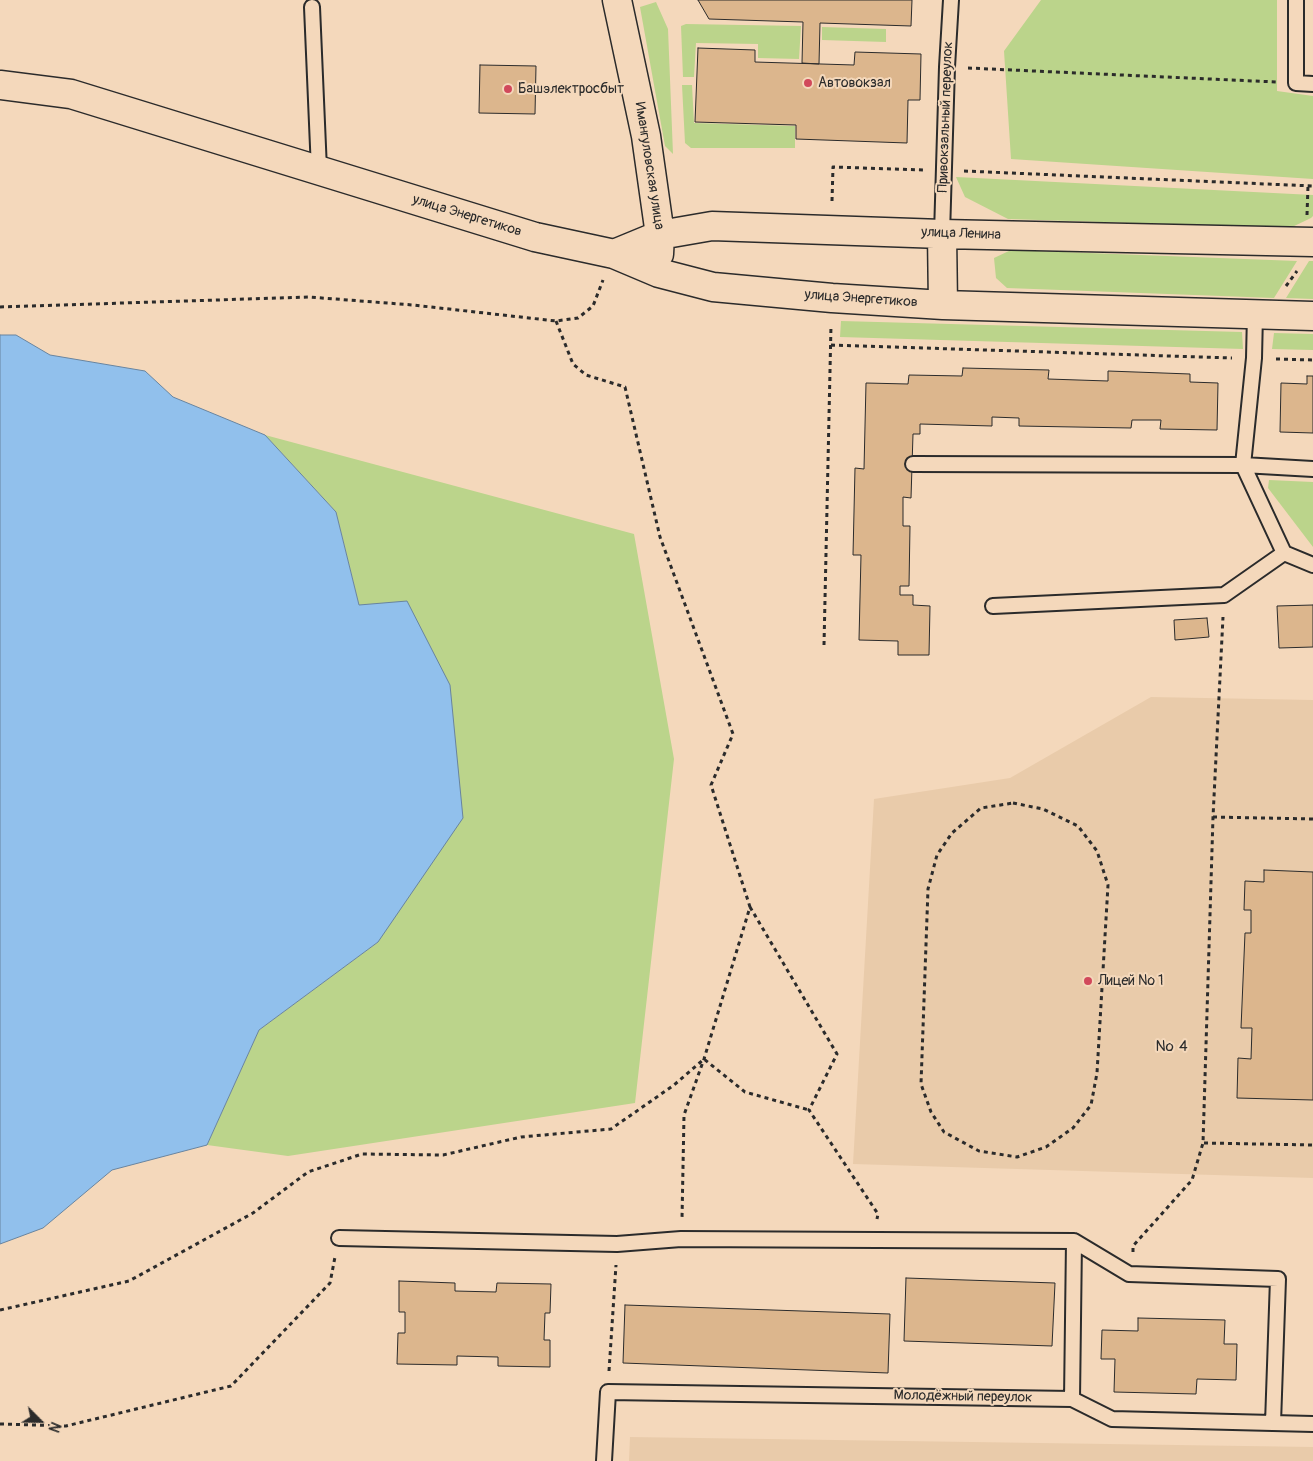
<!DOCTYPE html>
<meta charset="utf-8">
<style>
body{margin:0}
#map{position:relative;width:1313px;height:1461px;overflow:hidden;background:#f4d8bb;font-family:Pangolin,sans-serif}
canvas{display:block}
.north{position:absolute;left:15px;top:1396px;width:50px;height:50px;-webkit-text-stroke:4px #f4d8bb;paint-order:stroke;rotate:113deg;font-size:14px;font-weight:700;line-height:20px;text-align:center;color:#2b2b2b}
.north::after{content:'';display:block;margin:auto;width:18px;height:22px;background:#2b2b2b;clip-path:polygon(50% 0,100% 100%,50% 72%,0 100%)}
</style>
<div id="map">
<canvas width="1313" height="1461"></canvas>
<div class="north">N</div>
</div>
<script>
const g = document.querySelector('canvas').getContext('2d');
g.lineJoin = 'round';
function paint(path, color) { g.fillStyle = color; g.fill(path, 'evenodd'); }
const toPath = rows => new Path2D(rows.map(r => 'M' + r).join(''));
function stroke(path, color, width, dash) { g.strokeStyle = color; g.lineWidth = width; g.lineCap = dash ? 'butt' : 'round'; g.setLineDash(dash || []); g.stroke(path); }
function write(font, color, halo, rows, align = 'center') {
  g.font = font + ' Pangolin,sans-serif'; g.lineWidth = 4; g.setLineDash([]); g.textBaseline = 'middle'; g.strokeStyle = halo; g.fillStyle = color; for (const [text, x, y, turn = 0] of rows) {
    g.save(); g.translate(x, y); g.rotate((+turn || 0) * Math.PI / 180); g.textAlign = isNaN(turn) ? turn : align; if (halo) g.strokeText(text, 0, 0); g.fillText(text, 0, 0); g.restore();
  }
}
paint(toPath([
 [1151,697,1313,700,1313,1178,853,1164,874,799,1010,778],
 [630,1437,1313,1447,1313,1461,629,1461]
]), '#e9cbaa');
paint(toPath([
 [1041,0,1277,0,1277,91,1313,96,1313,179,1011,159,1004,51],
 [656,2,668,29,673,154,665,146,640,7],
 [686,24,801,26,799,59,758,58,758,44,696,43,694,77,683,77,681,26],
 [822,27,886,29,886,42,822,40],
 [682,85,692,85,694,123,795,126,795,148,691,148,685,143],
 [956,177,1313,195,1313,216,1311,218,1290,228,1008,219,965,197],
 [1011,250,1297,261,1274,298,1007,288,996,278,994,258],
 [1309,261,1313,261,1313,299,1286,298],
 [841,321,1242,332,1243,349,840,337],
 [1274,333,1313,334,1313,350,1272,349],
 [265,435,634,534,674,759,635,1103,288,1156,207,1145,259,1030,378,942,359,605,336,512],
 [1269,480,1313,482,1313,547,1268,488]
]), '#bbd48b');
const water = toPath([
 [0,335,16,335,50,355,145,371,173,397,265,435,336,512,359,605,407,601,450,685,463,818,378,942,259,1030,207,1145,112,1170,43,1228,0,1244,0,335]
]);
paint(water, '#91c0ec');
stroke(water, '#68849f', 1);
const building = toPath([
 [698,0,912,0,911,26,820,23,819,64,802,63,803,22,709,19,698,0],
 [698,48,755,50,755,62,854,65,855,52,921,54,920,100,908,100,907,143,796,139,796,125,695,122,698,48],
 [480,65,536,66,535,114,479,113,480,65],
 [963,368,1049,370,1048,379,1108,381,1108,371,1190,374,1190,382,1218,383,1217,430,1160,429,1161,420,1132,420,1131,428,1019,426,1019,418,992,417,992,426,920,424,920,434,913,434,911,498,903,497,903,526,910,526,909,586,900,586,900,595,913,595,913,605,930,606,929,655,898,655,898,641,859,640,861,555,853,555,855,468,864,469,866,383,908,384,909,375,962,376,963,368],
 [1307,376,1313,376,1313,433,1280,432,1281,383,1307,384,1307,376],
 [1313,605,1313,647,1279,648,1277,606,1313,605],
 [1207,618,1209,637,1175,640,1174,620,1207,618],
 [1264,870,1313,872,1313,1100,1237,1098,1238,1058,1251,1059,1252,1028,1241,1028,1245,933,1251,933,1251,910,1244,910,1245,881,1264,882,1264,870],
 [906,1278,1055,1283,1052,1346,904,1341,906,1278],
 [399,1281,455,1283,455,1291,496,1292,497,1283,551,1284,550,1313,545,1313,544,1340,550,1340,550,1367,498,1366,498,1357,457,1356,457,1365,397,1364,398,1333,405,1333,405,1312,399,1312,399,1281],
 [625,1305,890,1314,888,1373,623,1363,625,1305],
 [1138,1318,1225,1320,1224,1344,1237,1344,1236,1380,1197,1379,1196,1394,1114,1392,1115,1359,1101,1359,1102,1330,1138,1331,1138,1318]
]);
paint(building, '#dcb68d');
stroke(building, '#2b2b2b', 1);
const lane = toPath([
 [1296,0,1296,83,1313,84],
 [312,7,319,170],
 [942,234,947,67,951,0],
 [1255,314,1254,358,1243,465,1284,553,1313,565],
 [913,464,1243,465,1313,469],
 [993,606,1224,595,1284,553],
 [339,1238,617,1244,681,1239,1074,1241,1129,1274,1278,1279,1273,1423],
 [1072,1399,1074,1241],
 [604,1461,608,1392,1072,1399,1112,1419,1313,1424]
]);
const secondary = toPath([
 [617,0,646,136,660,235,659,254],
 [0,85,71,94,535,237,614,254,659,273,713,287,832,298,943,305,1313,316],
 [942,234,943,305],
 [614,254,660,235,712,226,942,234,1313,242]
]);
stroke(lane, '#2b2b2b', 18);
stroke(secondary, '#2b2b2b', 31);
stroke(toPath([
 [968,68,1276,82],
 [964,171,1313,186],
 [832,201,833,167,923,170],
 [1307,215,1308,186],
 [1286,286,1297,271],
 [0,307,309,297,413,305,556,321,578,318,593,306,603,280],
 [556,321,573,364,586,375,625,387,660,537,733,734,711,785,750,907,704,1059,684,1115,682,1219],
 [831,345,1232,358],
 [1276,359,1313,360],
 [824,645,831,325],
 [1013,803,1043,809,1078,826,1097,851,1108,885,1097,1073,1091,1105,1073,1128,1046,1147,1017,1157,979,1151,944,1132,931,1112,921,1084,928,889,937,855,952,833,981,808,1013,803],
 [1213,817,1313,819],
 [750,907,837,1054,809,1110,878,1214,877,1219],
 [1204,1143,1313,1145],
 [1133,1252,1133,1246,1192,1180,1203,1143,1213,817,1223,617],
 [0,1310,129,1281,253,1213,308,1172,362,1154,443,1155,521,1137,611,1129,674,1085,704,1059,745,1092,809,1110],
 [609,1371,616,1265],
 [0,1424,66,1426,231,1386,330,1283,335,1257]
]), '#2b2b2b', 3, [4, 4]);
stroke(lane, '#f4d8bb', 14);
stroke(secondary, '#f4d8bb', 28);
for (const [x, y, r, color] of [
 [808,83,5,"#d1495b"],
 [508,89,5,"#d1495b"],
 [1088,981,5,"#d1495b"]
]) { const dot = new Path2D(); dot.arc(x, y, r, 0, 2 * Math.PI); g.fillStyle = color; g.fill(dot); stroke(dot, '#f4d8bb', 2); }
write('14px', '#2b2b2b', '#f4d8bb', [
 ["Автовокзал",818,83],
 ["Башэлектросбыт",518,89],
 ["Лицей № 1",1098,981]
], 'left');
write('14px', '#2b2b2b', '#f4d8bb', [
 ["Привокзальный переулок",946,117,-88],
 ["Имангуловская улица",649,166,81],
 ["улица Энергетиков",467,216,17],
 ["улица Ленина",961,234,2],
 ["улица Энергетиков",861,299,4],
 ["Молодёжный переулок",963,1397,1]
]);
g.letterSpacing = '1px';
write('15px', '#2b2b2b', '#f4d8bb', [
 ["№ 4",1172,1047]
]);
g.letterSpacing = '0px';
</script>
